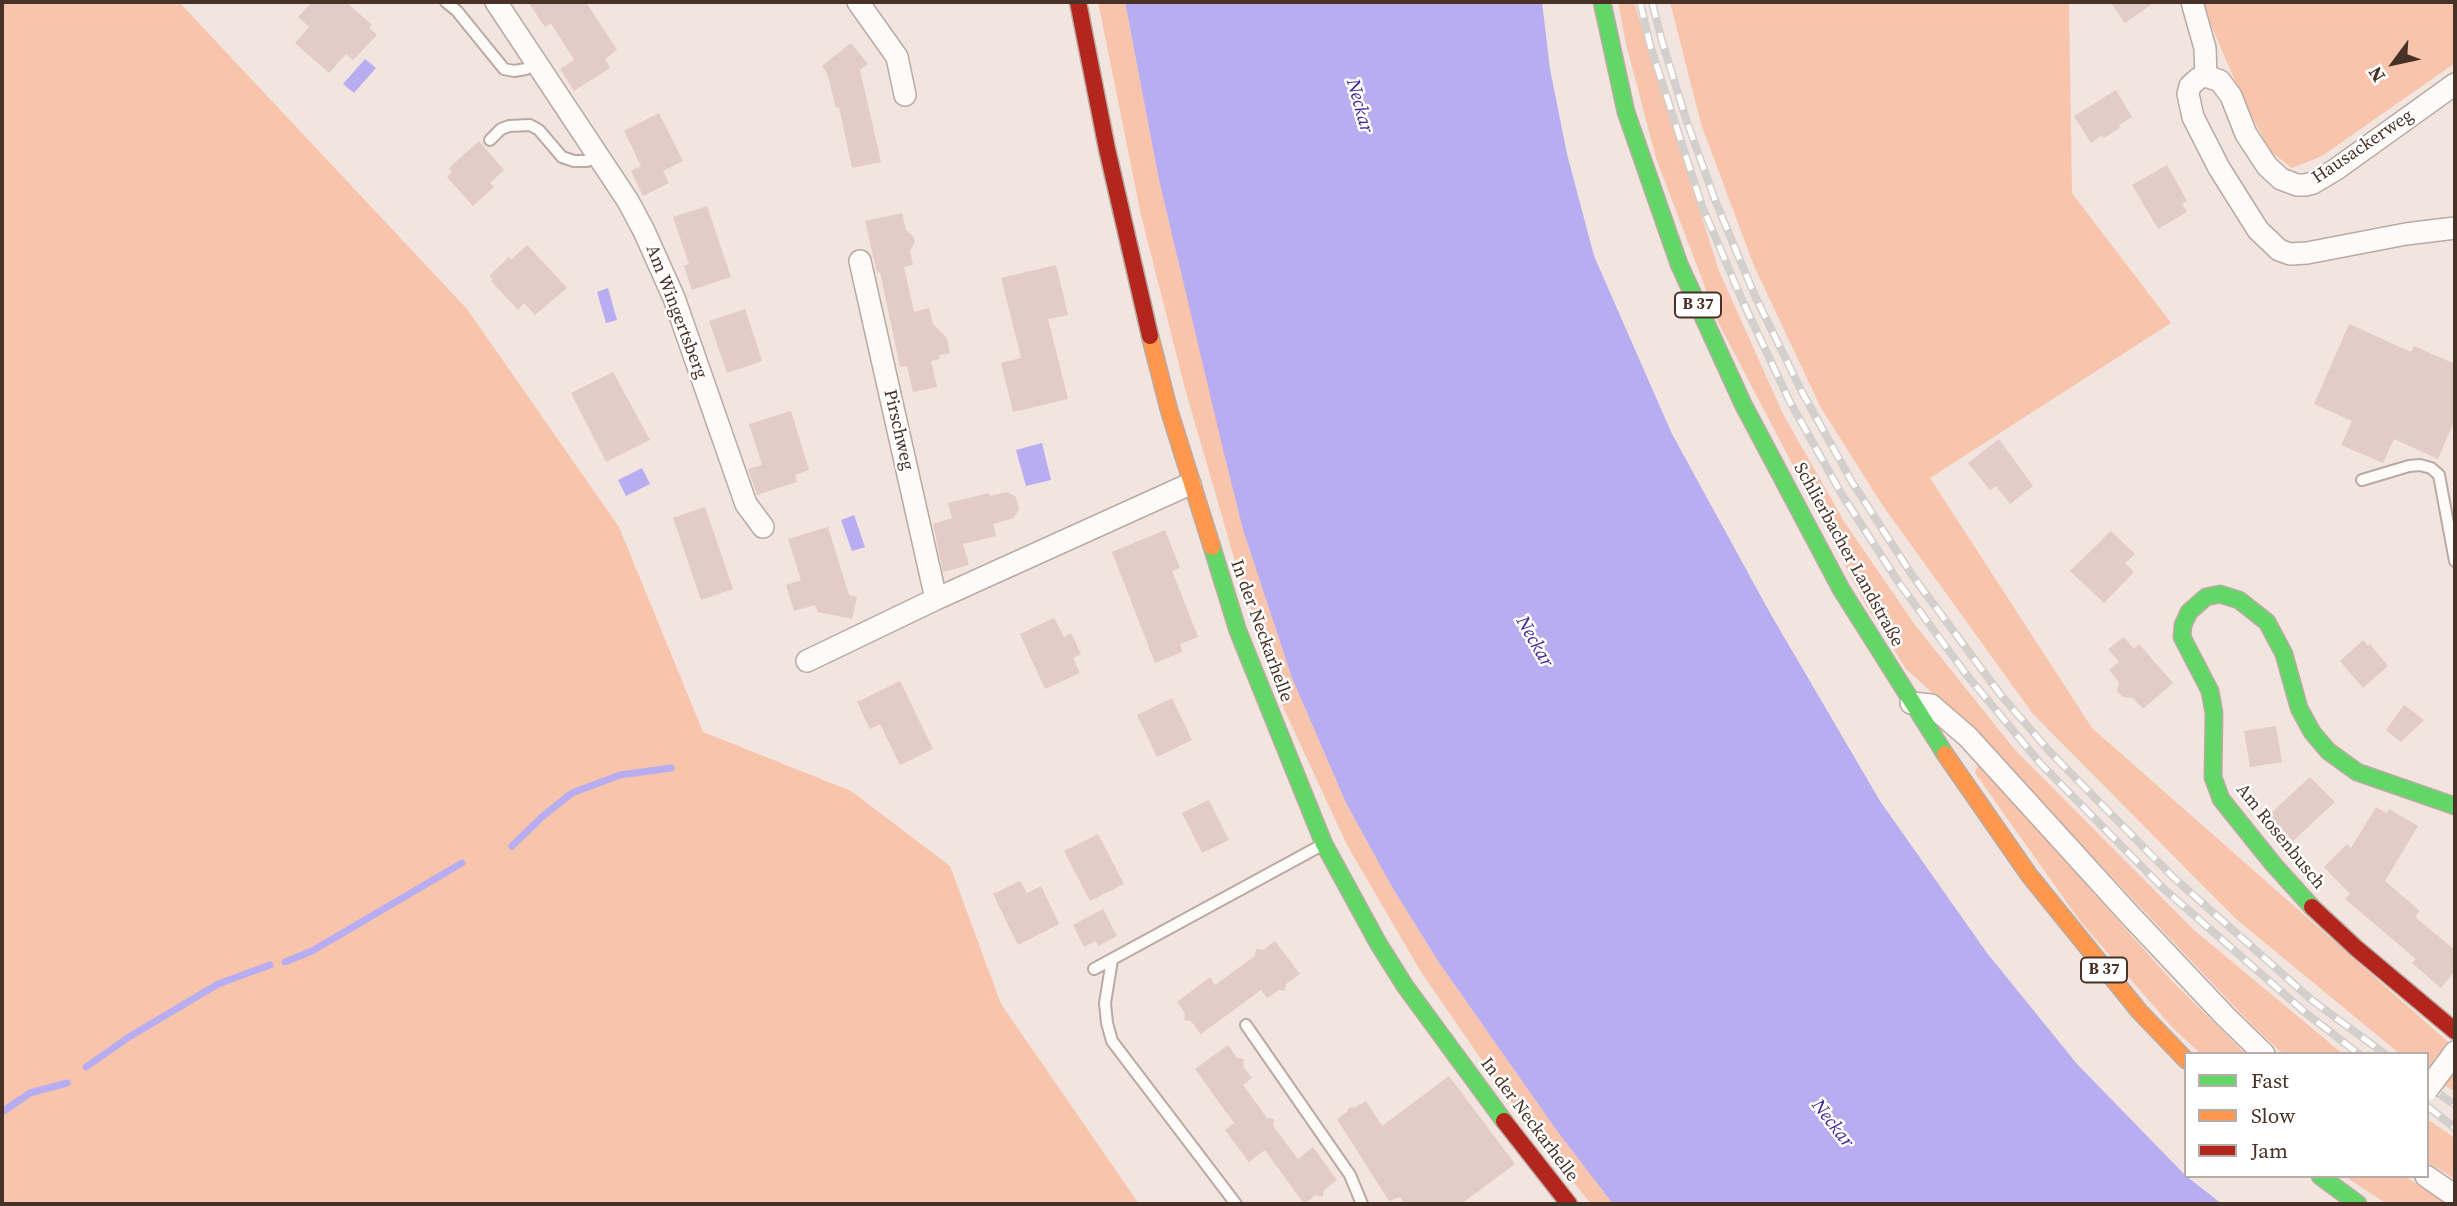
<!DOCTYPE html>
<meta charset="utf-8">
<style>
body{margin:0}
#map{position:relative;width:2457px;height:1206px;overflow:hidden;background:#f2e4de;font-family:"Source Serif 4",serif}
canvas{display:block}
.frame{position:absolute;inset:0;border:4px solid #483126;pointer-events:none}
.legend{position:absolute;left:2184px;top:1052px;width:245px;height:126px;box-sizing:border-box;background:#fff;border:2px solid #b6ada8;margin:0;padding:9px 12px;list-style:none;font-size:21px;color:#483126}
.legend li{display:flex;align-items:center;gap:14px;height:35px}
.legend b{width:35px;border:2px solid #b6ada8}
.north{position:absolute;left:2359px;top:28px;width:70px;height:70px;-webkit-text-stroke:5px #fff;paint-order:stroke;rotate:237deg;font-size:19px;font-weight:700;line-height:28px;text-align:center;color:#483126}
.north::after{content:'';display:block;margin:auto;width:24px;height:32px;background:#483126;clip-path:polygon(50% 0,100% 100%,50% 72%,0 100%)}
</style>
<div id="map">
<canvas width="2457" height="1206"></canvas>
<div class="frame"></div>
<ul class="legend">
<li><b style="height:9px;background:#63d668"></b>Fast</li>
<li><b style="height:9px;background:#ff974d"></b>Slow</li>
<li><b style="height:9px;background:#b3261e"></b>Jam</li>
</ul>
<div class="north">N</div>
</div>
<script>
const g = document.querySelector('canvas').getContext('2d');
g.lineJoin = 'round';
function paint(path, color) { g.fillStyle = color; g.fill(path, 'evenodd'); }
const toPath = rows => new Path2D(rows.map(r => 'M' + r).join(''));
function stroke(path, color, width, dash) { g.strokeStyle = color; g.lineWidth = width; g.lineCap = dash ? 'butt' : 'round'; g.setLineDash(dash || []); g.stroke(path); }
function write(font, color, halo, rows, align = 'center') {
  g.font = font + ' "Source Serif 4",serif'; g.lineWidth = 5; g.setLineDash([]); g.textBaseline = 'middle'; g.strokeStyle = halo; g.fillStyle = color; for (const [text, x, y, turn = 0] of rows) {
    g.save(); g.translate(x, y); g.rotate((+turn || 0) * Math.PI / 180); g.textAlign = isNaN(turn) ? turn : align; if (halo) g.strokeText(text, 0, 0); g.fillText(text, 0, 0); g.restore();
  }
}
paint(toPath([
 [2,2,179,2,467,309,619,527,703,732,851,791,950,866,1001,1004,1139,1204,2,1204],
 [1098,2,1125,2,1159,180,1243,530,1292,678,1346,803,1392,887,1438,961,1557,1131,1613,1204,1591,1204,1517,1111,1421,972,1347,845,1284,709,1234,558,1184,385,1141,215],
 [1618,2,1634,2,1719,271,1783,414,1845,523,1915,625,2015,750,2194,930,2343,1054,2283,1054,2251,1024,1967,724,1906,669,1866,605,1719,324,1656,158,1626,44],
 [1670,2,2069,2,2072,193,2171,323,1930,478,2092,728,2455,1048,2455,1092,2427,1073,2427,1054,2400,1054,2236,919,2033,714,1935,578,1883,506,1821,408,1754,266,1701,124],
 [2201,2,2455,2,2455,63,2322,156,2292,168,2270,151,2243,99],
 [1978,764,2173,982,2246,1054,2201,1054,2172,1027,2080,921,1975,773],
 [2427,1119,2455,1138,2455,1179,2427,1162],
 [2344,1176,2404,1176,2448,1204,2387,1204]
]), '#f8c4ac');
paint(toPath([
 [1125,2,1542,2,1550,69,1567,154,1594,256,1672,434,1770,613,1880,801,1987,953,2077,1064,2186,1176,2222,1204,1613,1204,1557,1131,1438,961,1392,887,1346,803,1292,678,1243,530,1221,441,1159,180],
 [365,59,376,68,354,93,343,84],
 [608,288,617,320,606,323,597,292],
 [1042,443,1051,480,1026,486,1016,450],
 [642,468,650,484,626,496,618,480],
 [854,515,865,547,852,551,841,520]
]), '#b7adf0');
stroke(toPath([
 [512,846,543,816,572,793,620,775,671,768],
 [285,962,312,951,462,863],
 [86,1067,129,1037,218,984,270,965],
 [2,1112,30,1093,67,1083]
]), '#b7adf0', 7);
paint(toPath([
 [312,2,346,2,372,25,369,28,377,35,353,60,346,54,329,73,295,43,309,27,298,17],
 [528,2,586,2,617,50,605,59,610,68,574,91,560,69,574,60,551,23,545,27],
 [2110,2,2155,2,2125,23],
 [851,43,868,64,860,70,881,162,852,168,839,107,836,108,827,73,822,66],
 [2116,90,2132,117,2119,125,2120,128,2104,138,2102,135,2091,143,2074,116],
 [659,113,683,161,663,171,669,183,643,196,631,171,641,166,624,131],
 [479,141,504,170,490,183,494,187,473,206,447,177,452,172,449,168],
 [2167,165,2187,201,2182,204,2187,212,2158,229,2132,185],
 [707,206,731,277,692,290,684,266,689,264,673,217],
 [902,213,906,230,913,236,915,242,910,251,913,265,904,267,914,312,929,308,933,324,947,338,950,353,939,355,940,359,931,361,937,387,913,392,907,366,900,367,880,272,877,273,865,221],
 [527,245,567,288,535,315,524,303,518,310,491,281,493,279,489,276,509,257,511,260],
 [1056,265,1068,315,1048,319,1068,399,1013,412,1001,363,1021,358,1001,278],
 [745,309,762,361,727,373,709,321],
 [2349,324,2411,352,2414,346,2455,364,2455,419,2438,459,2394,439,2383,463,2341,445,2352,421,2314,404],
 [613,372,650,440,606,462,571,393],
 [791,411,809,470,795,475,797,482,757,495,748,469,762,465,749,424],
 [1999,439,2033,486,2010,504,1996,486,1990,490,1968,463],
 [1007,492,1016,497,1019,510,1013,518,993,524,996,536,963,544,969,565,943,572,933,524,952,518,948,503,989,493,990,496],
 [705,507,733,589,701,600,673,518],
 [828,527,849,595,857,597,852,619,818,612,815,605,794,611,786,585,801,580,788,539],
 [1165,530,1180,568,1172,571,1198,637,1180,644,1182,652,1155,663,1112,552],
 [2111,531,2135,554,2125,563,2134,572,2104,603,2070,571],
 [1054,618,1064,637,1071,633,1081,654,1073,658,1080,673,1045,689,1020,634],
 [2124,637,2134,649,2139,644,2173,683,2143,709,2133,698,2123,697,2117,691,2119,682,2109,670,2119,662,2108,649],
 [2363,640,2368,646,2370,644,2388,666,2363,688,2340,661],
 [900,681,933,749,900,765,880,724,870,729,857,702],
 [1172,698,1192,740,1157,757,1137,715],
 [2404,705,2424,720,2401,742,2386,730],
 [2276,726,2282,762,2250,767,2244,731],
 [2310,777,2335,802,2293,841,2269,815],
 [1209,800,1229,840,1202,853,1182,813],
 [2376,807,2387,813,2389,809,2418,826,2385,881,2420,911,2415,917,2455,950,2455,971,2441,988,2412,963,2416,959,2345,899,2350,894,2324,867,2347,844,2351,848],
 [1098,834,1124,884,1090,901,1064,851],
 [1020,881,1027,893,1041,886,1059,924,1018,945,993,894],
 [1103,909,1117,936,1098,946,1096,941,1084,947,1073,925],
 [1275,941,1300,974,1286,984,1285,991,1279,990,1267,998,1261,990,1201,1034,1191,1021,1184,1020,1185,1013,1177,1002,1210,977,1215,985,1255,956,1256,949,1263,950],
 [1228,1045,1237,1058,1244,1059,1243,1066,1252,1078,1243,1085,1267,1118,1274,1119,1273,1126,1298,1159,1313,1147,1337,1180,1324,1190,1323,1197,1316,1195,1304,1204,1265,1150,1249,1162,1225,1130,1234,1123,1195,1069],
 [1449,1076,1515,1164,1461,1204,1405,1204,1400,1197,1389,1201,1337,1119,1347,1112,1349,1107,1354,1108,1366,1101,1382,1126]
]), '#e3cbc6');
const lane = toPath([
 [446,2,457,11,504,69,514,71,526,69,536,62],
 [490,140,501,129,509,126,530,125,539,130,562,157,574,161,587,161,599,156],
 [2362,480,2409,466,2420,465,2431,468,2439,475,2455,561],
 [1112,960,1105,1003,1107,1023,1112,1041,1236,1204],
 [1094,969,1322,845],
 [1246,1025,1350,1175,1362,1204]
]);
const street = toPath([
 [496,2,628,201,644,231,674,298,746,504,763,527],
 [858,2,897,57,905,95],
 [2192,2,2205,48,2206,76],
 [2455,84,2335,170,2313,183,2305,185,2297,185,2281,179,2267,166,2246,134,2231,96,2220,81,2206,76,2199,78,2190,86,2188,94,2193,117,2219,168,2258,230,2279,250,2290,254,2307,253,2406,234,2455,228],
 [860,261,936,599,1190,484],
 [807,661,936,599],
 [1911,703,1931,705,1968,737,2128,913,2225,1016,2264,1054],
 [2444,1067,2455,1052],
 [2426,1176,2455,1196]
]);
const fast = toPath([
 [1602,2,1626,112,1679,264,1743,404,1841,589,1945,754],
 [1212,547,1238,631,1324,844,1378,943,1405,986,1504,1121],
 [2312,907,2274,865,2221,799,2213,777,2214,713,2210,691,2182,637,2183,625,2189,612,2206,597,2220,594,2239,600,2267,622,2284,654,2299,708,2312,732,2328,751,2357,772,2455,806],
 [2320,1176,2358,1204]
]);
const slow = toPath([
 [1150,336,1169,410,1212,547],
 [1945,754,2029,875,2139,1011,2186,1060]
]);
const jam = toPath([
 [1078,2,1107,149,1150,336],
 [2312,907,2356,948,2455,1031],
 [1504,1121,1569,1204]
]);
stroke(lane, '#baaaa2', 14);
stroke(street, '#baaaa2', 24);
stroke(fast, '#baaaa2', 19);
stroke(slow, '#baaaa2', 19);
stroke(jam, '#baaaa2', 19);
stroke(lane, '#fdfbfa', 10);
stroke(street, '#fdfbfa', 21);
stroke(fast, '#63d668', 16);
stroke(slow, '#ff974d', 16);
stroke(jam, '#b3261e', 16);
const rail = toPath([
 [1640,2,1650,45,1702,206,1743,302,1790,402,1841,493,1899,583,1966,674,2040,763,2163,888,2307,1014,2359,1054],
 [1652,2,1662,41,1686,119,1715,200,1755,296,1802,392,1852,482,1912,575,2000,694,2050,752,2173,877,2313,1001,2385,1054],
 [2427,1085,2455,1105],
 [2427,1106,2455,1128]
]);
stroke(rail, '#d3cfcd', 8);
stroke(rail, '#fff', 5, [16]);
const streetBridge = toPath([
 [2427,1090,2444,1067]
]);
stroke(streetBridge, '#baaaa2', 24, []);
stroke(streetBridge, '#fdfbfa', 21);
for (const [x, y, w] of [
 [1698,305,46],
 [2104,970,46]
]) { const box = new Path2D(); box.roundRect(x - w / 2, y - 12.5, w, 25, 5); g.fillStyle = '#fff'; g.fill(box); stroke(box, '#483126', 2); }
write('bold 16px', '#483126', null, [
 ["B 37",1698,305],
 ["B 37",2104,970]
]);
write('18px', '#483126', '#fff', [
 ["Hausackerweg",2363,147,-34],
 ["Am Wingertsberg",676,312,69],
 ["Pirschweg",898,430,77],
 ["Schlierbacher Landstraße",1848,555,61],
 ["In der Neckarhelle",1261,631,70],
 ["Am Rosenbusch",2280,837,51],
 ["In der Neckarhelle",1529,1120,53]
]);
write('italic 19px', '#402695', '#fff', [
 ["Neckar",1359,106,74],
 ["Neckar",1534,642,60],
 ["Neckar",1832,1124,52]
]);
</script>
